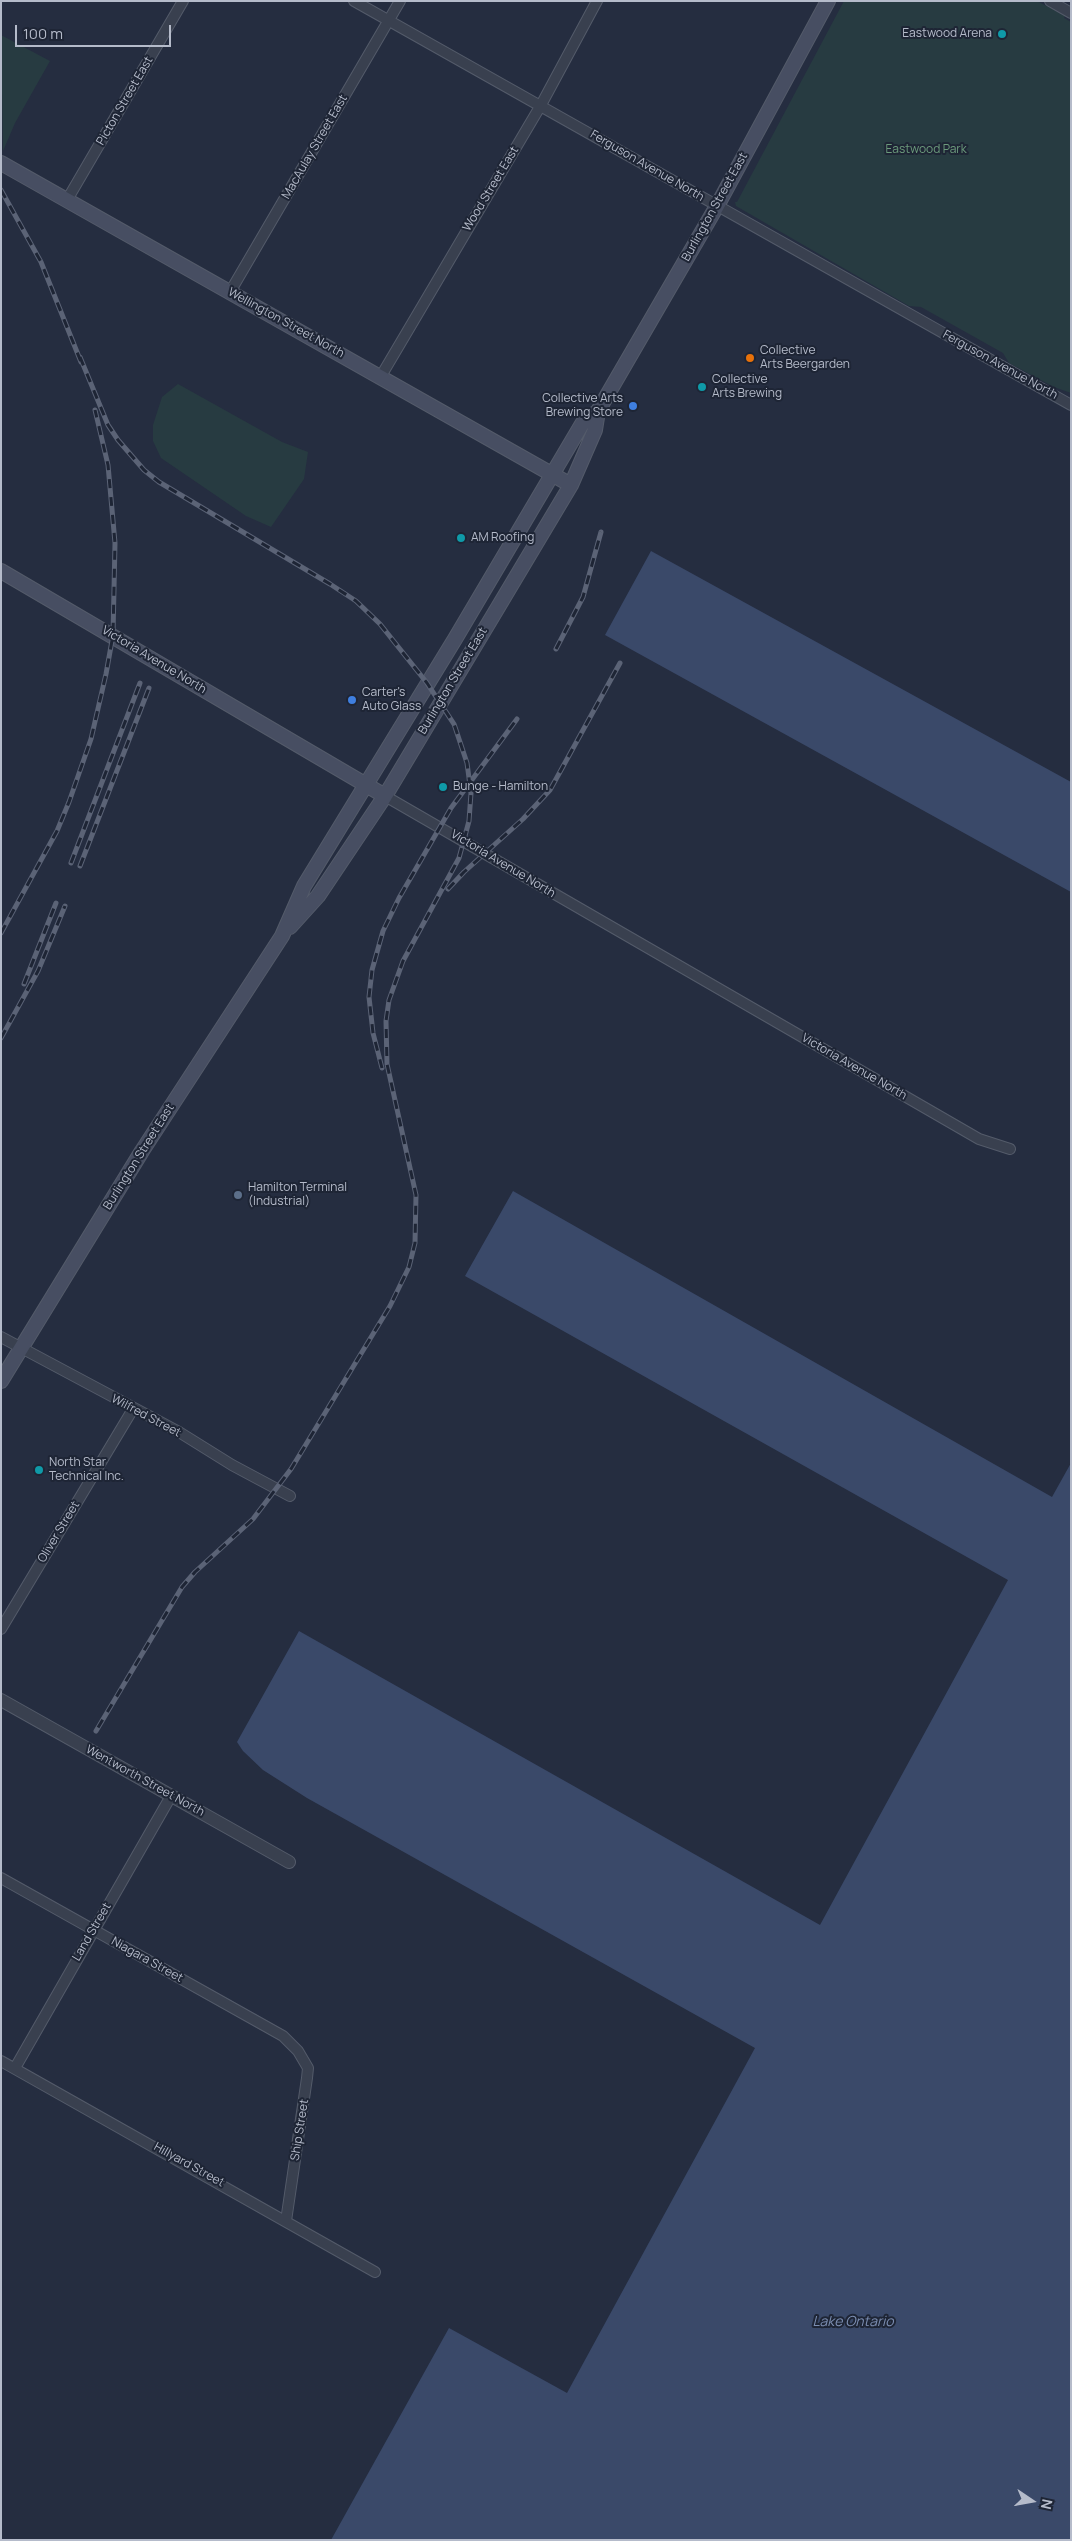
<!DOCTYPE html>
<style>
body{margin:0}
#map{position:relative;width:1072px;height:2541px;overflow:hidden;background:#252d40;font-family:Manrope,sans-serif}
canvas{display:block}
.frame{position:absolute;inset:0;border:2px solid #b5bbca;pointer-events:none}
.north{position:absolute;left:1007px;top:2476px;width:50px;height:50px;-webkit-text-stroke:4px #1e2535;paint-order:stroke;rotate:102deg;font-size:14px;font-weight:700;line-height:20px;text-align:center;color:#b5bbca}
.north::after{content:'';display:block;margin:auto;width:18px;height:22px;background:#b5bbca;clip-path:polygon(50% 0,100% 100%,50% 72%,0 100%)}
.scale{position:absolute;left:15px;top:25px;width:156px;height:22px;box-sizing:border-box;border:2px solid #b5bbca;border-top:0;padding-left:6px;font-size:15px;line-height:18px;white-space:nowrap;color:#b5bbca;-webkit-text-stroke:4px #1e2535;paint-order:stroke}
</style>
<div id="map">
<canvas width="1072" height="2541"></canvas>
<div class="frame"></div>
<div class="north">N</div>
<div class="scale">100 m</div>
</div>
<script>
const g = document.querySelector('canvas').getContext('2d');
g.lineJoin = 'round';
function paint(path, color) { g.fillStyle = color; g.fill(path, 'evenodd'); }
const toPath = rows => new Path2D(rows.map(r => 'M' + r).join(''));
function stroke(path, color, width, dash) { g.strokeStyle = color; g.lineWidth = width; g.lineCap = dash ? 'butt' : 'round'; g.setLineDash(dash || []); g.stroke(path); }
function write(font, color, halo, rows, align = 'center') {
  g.font = font + ' Manrope,sans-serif'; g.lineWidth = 4; g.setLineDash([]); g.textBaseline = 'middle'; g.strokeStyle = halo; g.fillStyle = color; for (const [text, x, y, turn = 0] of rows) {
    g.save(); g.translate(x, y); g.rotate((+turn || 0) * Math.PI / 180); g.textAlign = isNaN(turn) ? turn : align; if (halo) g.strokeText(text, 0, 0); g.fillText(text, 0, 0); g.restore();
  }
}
paint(toPath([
 [844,1,1037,1,1065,16,1064,18,1071,22,1071,393,1054,387,1009,363,1003,353,921,307,909,306,736,206,735,202,737,202],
 [1,35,50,61,15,123,3,151],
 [178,384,282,442,308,452,304,479,271,527,246,516,161,458,153,441,153,425,162,397]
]), '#273b41');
paint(toPath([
 [651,551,1071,782,1071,892,605,635],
 [513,1191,1052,1497,1071,1463,1071,2540,331,2540,449,2328,567,2393,755,2048,307,1798,263,1770,243,1751,237,1742,299,1631,820,1925,1008,1580,465,1276]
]), '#3a4969');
const minor = toPath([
 [354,1,1071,405],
 [1050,1,1071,13],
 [67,200,183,1],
 [230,292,400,1],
 [381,376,541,105,597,1],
 [385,796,979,1139,1010,1149],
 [1,1337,179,1432,232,1465,290,1496],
 [1,1629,133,1409],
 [1,1878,283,2036,298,2051,308,2068,307,2078,286,2221],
 [1,2061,375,2272],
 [15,2068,171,1796]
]);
const tertiary = toPath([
 [1,1700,289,1862]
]);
const secondary = toPath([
 [1,163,571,485],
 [1,571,385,796],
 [290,927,318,896,385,796,497,609,571,485,595,430,598,411],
 [1,1381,142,1151,282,936,304,886,455,639,582,424,598,411,717,206,828,1]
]);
stroke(minor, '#545b6a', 12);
stroke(tertiary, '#545b6a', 14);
stroke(secondary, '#545b6a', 16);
stroke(minor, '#39404f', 10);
stroke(tertiary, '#39404f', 12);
stroke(secondary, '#474e62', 14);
const rail = toPath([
 [1,190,41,262,81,362],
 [80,357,108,425,118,440,144,470,159,482,330,584,356,601,380,624,427,683,454,724,467,763,471,793,469,821,459,858,403,961,389,1000,386,1021,387,1064,416,1195,415,1243,409,1267,390,1306,291,1469,253,1519,195,1572,182,1587,96,1731],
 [556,649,583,597,601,532],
 [71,863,140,683],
 [80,866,149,688],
 [448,889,464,872,523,819,550,790,620,663],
 [1,933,57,831,69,802,91,739,106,674,113,635,115,543,108,465,95,410],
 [24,984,56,903],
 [1,1038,38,971,65,906],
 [382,1068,373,1033,369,997,372,970,383,931,399,898,451,808,517,719]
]);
stroke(rail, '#5b6376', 5);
stroke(rail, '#1e2535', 3, [9]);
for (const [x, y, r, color] of [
 [1002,34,5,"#0f9aa8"],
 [750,358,5,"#e8710a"],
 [702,387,5,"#0f9aa8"],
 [633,406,5,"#3f7fe0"],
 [461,538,5,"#0f9aa8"],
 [352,700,5,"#3f7fe0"],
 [443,787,5,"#0f9aa8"],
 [238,1195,5,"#5c6f8a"],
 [39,1470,5,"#0f9aa8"]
]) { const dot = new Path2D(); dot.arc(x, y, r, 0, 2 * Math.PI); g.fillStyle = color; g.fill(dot); stroke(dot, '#1e2535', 2); }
write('12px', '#b5bbca', '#1e2535', [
 ["Eastwood Arena",992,34,"right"],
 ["Collective",760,351],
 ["Arts Beergarden",760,365],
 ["Collective",712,380],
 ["Arts Brewing",712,394],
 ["Collective Arts",623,399,"right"],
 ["Brewing Store",623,413,"right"],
 ["AM Roofing",471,538],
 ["Carter's",362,693],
 ["Auto Glass",362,707],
 ["Bunge - Hamilton",453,787],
 ["Hamilton Terminal",248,1188],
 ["(Industrial)",248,1202],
 ["North Star",49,1463],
 ["Technical Inc.",49,1477]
], 'left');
write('12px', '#b5bbca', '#1e2535', [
 ["Picton Street East",125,101,-60],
 ["MacAulay Street East",315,147,-60],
 ["Ferguson Avenue North",647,166,30],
 ["Wood Street East",491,189,-59],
 ["Burlington Street East",715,207,-61],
 ["Wellington Street North",286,323,29],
 ["Ferguson Avenue North",1000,365,29],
 ["Victoria Avenue North",154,660,31],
 ["Burlington Street East",453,681,-59],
 ["Victoria Avenue North",503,864,31],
 ["Victoria Avenue North",854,1067,30],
 ["Burlington Street East",139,1157,-58],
 ["Wilfred Street",146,1416,28],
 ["Oliver Street",59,1532,-59],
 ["Wentworth Street North",145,1781,29],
 ["Land Street",92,1932,-60],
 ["Niagara Street",147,1960,29],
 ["Ship Street",300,2130,-81],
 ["Hillyard Street",189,2165,29]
]);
write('12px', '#6c9b7c', '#1e2535', [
 ["Eastwood Park",926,150]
]);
write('italic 14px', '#7c8eb2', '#1e2535', [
 ["Lake Ontario",853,2322]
]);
</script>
